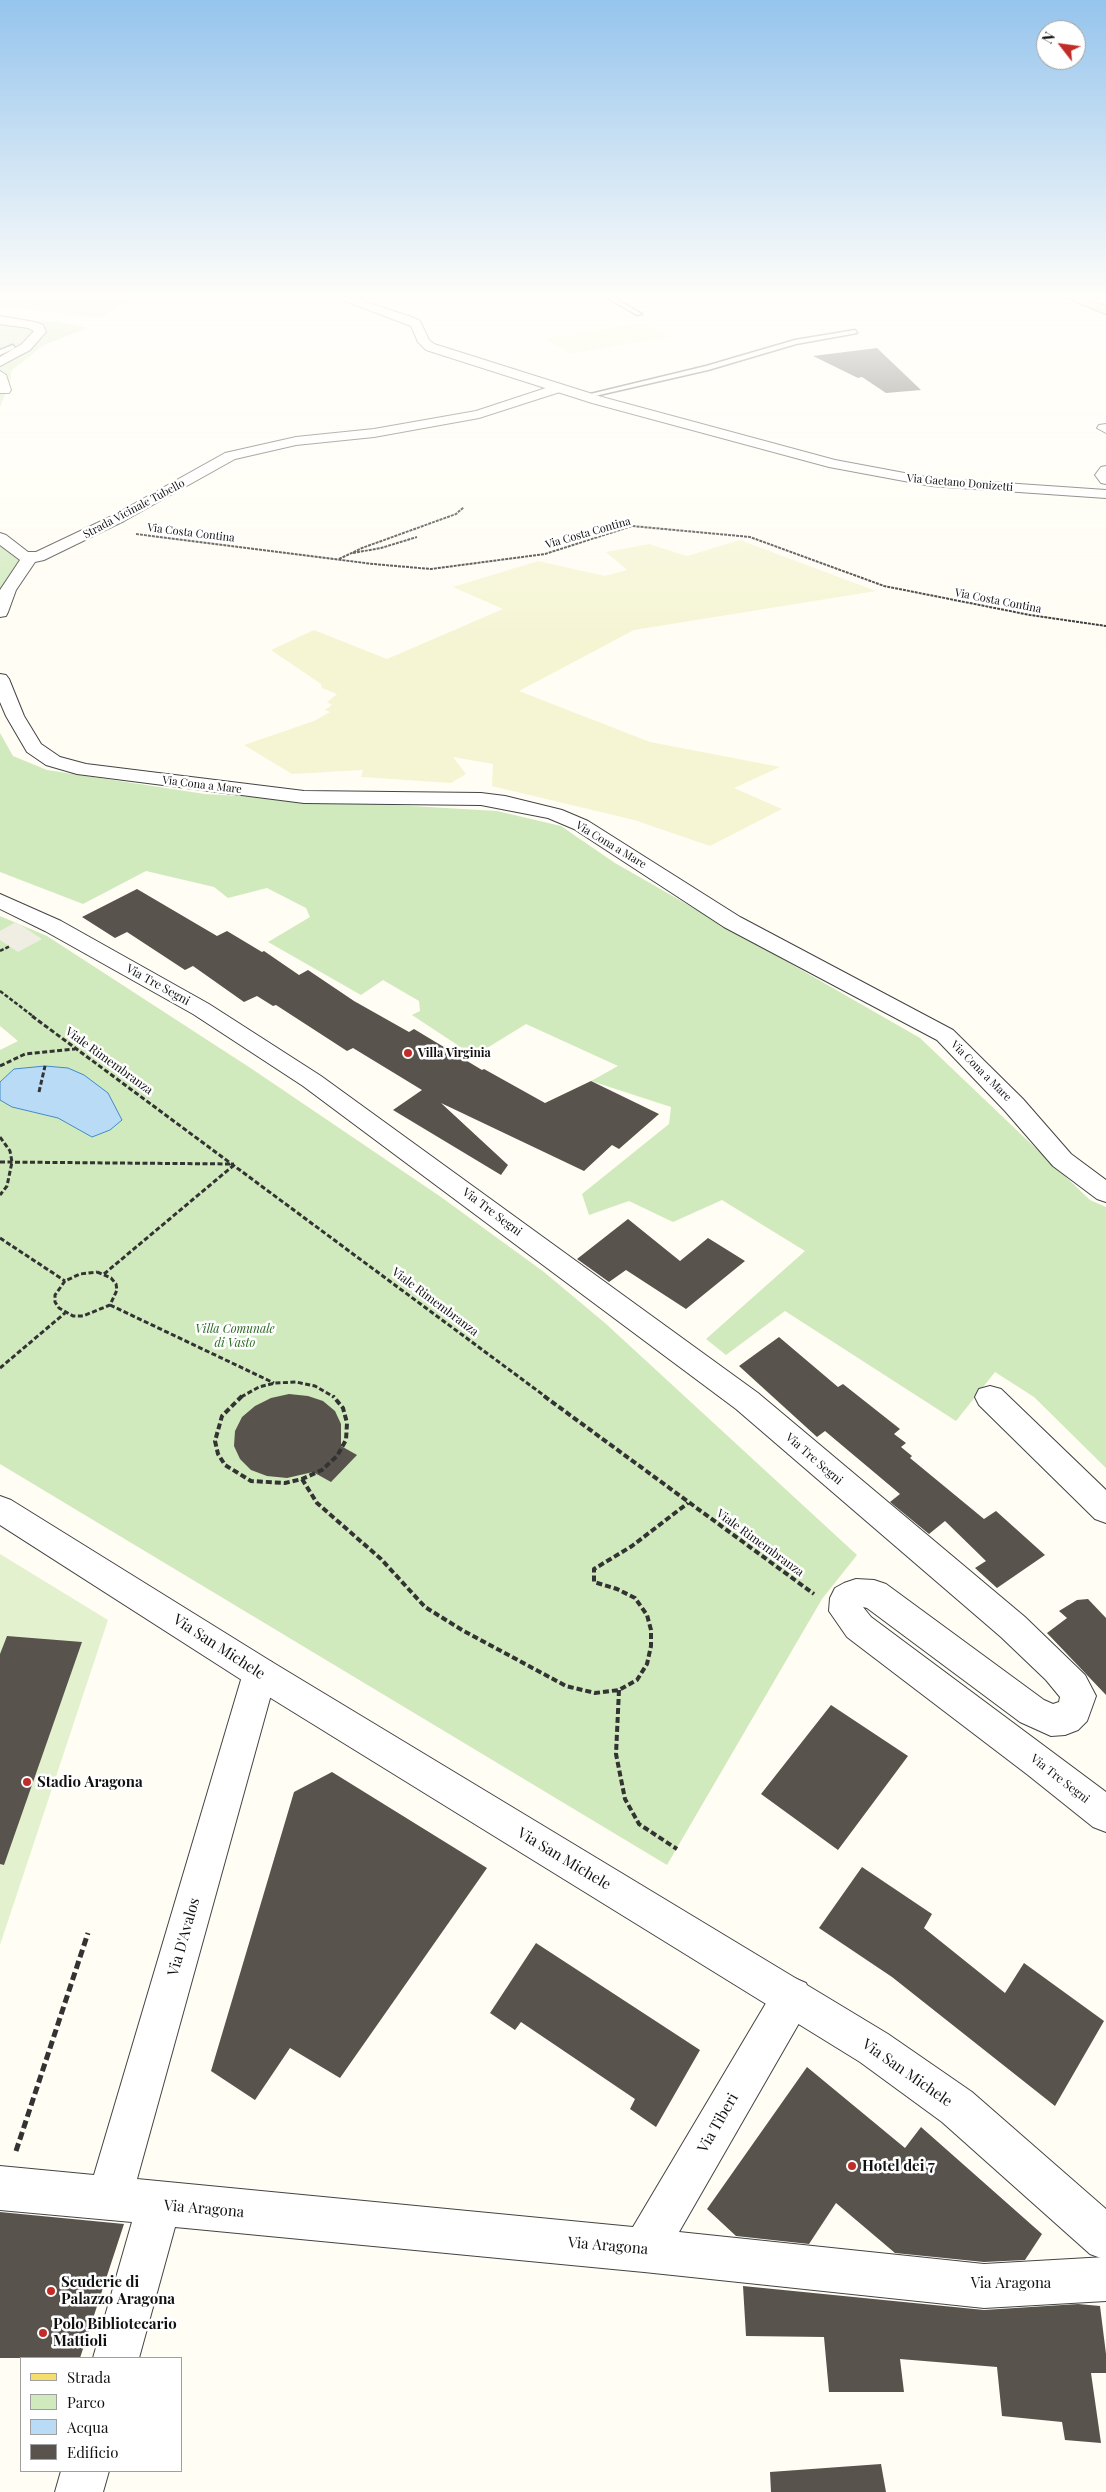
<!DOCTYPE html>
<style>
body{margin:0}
#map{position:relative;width:1106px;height:2492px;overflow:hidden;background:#fffdf4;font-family:"Playfair Display",serif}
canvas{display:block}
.legend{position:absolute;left:20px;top:2357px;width:162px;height:115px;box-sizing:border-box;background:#fff;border:1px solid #a0a0a0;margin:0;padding:6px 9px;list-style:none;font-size:15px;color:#111}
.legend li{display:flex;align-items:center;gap:10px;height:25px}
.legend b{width:25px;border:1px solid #a0a0a0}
.north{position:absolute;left:1036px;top:20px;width:50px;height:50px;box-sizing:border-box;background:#fff;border:1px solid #a0a0a0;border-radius:50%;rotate:300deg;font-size:14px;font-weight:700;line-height:20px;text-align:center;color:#111}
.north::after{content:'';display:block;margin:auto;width:18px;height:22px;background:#c02d29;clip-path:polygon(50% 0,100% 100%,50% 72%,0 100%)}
</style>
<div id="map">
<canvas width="1106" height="2492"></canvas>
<ul class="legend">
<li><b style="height:6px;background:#f6de6d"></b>Strada</li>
<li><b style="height:14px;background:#d1eabd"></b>Parco</li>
<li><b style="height:14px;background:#badbf5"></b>Acqua</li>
<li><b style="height:14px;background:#59534d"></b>Edificio</li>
</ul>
<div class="north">N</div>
</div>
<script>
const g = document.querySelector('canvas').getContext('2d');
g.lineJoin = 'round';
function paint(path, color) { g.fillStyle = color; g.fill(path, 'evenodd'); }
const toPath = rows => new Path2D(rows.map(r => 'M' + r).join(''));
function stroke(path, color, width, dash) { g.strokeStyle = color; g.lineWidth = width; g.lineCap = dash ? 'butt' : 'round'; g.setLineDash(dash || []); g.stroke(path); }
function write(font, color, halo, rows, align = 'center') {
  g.font = font + ' "Playfair Display",serif'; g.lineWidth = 5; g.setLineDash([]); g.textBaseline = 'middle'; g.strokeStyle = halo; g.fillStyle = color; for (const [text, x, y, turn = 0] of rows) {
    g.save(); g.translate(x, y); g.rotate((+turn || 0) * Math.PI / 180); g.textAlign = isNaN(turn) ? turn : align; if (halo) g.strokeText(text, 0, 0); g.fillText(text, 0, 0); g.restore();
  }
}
paint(toPath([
 [643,323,669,337,571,354,545,339],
 [740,540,876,591,634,630,519,691,650,742,780,767,734,788,782,809,710,846,634,820,492,786,493,764,453,757,466,774,451,783,361,777,363,770,292,774,244,745,314,721,330,712,325,710,332,705,327,702,337,694,322,688,321,684,271,650,314,630,387,659,503,609,453,587,538,561,605,576,627,570,606,552,649,544,687,556]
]), '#f5f5d4');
paint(toPath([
 [55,321,87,328,44,345,12,370,10,382,0,407,0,322],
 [0,546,20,561,0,596],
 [0,733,13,756,47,770,205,794,497,811,561,826,615,863,920,1038,1090,1200,1106,1207,1106,1468,1034,1397,995,1372,956,1421,785,1311,726,1355,706,1339,805,1251,722,1200,673,1222,629,1201,589,1215,582,1194,669,1124,671,1107,591,1081,618,1066,526,1024,474,1056,412,1015,420,1011,419,1001,383,980,361,995,268,942,310,917,306,908,267,888,228,898,214,887,146,871,83,904,0,872],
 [0,916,47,936,252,1069,441,1197,544,1272,605,1323,857,1555,822,1599,667,1865,0,1464,0,1050,18,1041,0,1026]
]), '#d1eabd');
paint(toPath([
 [0,297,138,297,99,318,0,306],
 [0,1554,108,1620,0,1945]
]), '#e3f1cf');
paint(toPath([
 [16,922,42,939,18,952,0,940,0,931]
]), '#f0eee2');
const water = toPath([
 [45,1066,68,1068,84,1075,108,1093,122,1120,110,1130,92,1137,58,1118,12,1107,0,1100,0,1082,14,1069,45,1066]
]);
paint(water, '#badbf5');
stroke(water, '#428acc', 1);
paint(toPath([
 [877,348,921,390,886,393,862,377,858,378,813,356],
 [137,889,217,936,227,931,262,952,264,951,299,975,308,970,354,1001,409,1032,414,1029,482,1070,484,1069,545,1103,591,1081,659,1114,619,1149,612,1145,584,1171,441,1103,508,1165,501,1175,393,1110,422,1090,353,1048,347,1051,276,1005,273,1006,257,996,244,1002,193,966,185,970,127,932,115,938,82,917],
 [628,1219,680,1261,708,1238,745,1261,686,1309,626,1270,609,1282,577,1259],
 [779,1337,838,1387,843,1384,900,1429,894,1434,906,1443,901,1447,912,1456,910,1458,984,1519,996,1511,1045,1555,997,1588,975,1568,986,1561,945,1521,929,1534,890,1502,900,1494,825,1431,817,1437,739,1366],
 [289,1394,308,1396,323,1401,335,1411,341,1424,341,1446,357,1455,331,1482,313,1472,287,1478,267,1476,251,1470,240,1459,234,1446,235,1431,242,1417,255,1406,271,1398],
 [1088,1599,1106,1618,1106,1695,1047,1633,1067,1618,1059,1611,1077,1600],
 [7,1636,82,1642,4,1865,0,1864,0,1654],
 [831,1705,908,1756,838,1850,761,1794],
 [332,1772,487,1868,340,2078,290,2048,255,2100,211,2071,294,1792],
 [862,1867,932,1914,924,1928,1005,1993,1024,1963,1104,2021,1055,2106,892,1977,819,1928],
 [536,1943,700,2050,656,2127,630,2109,635,2099,521,2022,515,2030,490,2013],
 [807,2067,905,2148,921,2127,1042,2234,1025,2260,984,2262,895,2253,836,2203,809,2244,736,2236,707,2209],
 [0,2212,124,2224,80,2358,0,2358],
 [743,2286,984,2310,1078,2304,1100,2306,1106,2354,1106,2373,1091,2373,1101,2443,1065,2440,1062,2422,1002,2416,997,2367,900,2359,904,2392,829,2392,824,2337,746,2336],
 [881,2464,886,2492,771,2492,770,2472]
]), '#59534d');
const service = toPath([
 [606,297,613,297,642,314,637,315,606,297],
 [855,330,857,333,796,344,708,370,586,398,582,396,706,366,795,340,855,330],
 [13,345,15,348,0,355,0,350,13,345]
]);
const minor = toPath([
 [0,316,35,322,43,325,46,332,30,350,0,366,0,357,22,344,34,331,28,328,0,324,0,316],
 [0,371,6,375,11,390,9,393,0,393,0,371],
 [558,384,565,388,563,391,479,418,374,437,296,445,235,459,124,521,44,560,35,562,16,590,8,612,6,616,0,617,0,590,20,560,0,545,0,533,6,535,28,552,36,552,114,515,225,453,296,437,374,429,476,411,558,384],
 [1106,424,1106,433,1097,428,1099,425,1106,424],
 [1106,466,1106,484,1101,483,1095,475,1101,467,1106,466],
 [0,674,6,675,9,679,24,716,41,744,60,757,86,764,304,791,481,793,505,796,562,810,588,821,740,917,953,1030,1023,1099,1071,1154,1106,1180,1106,1202,1097,1199,1053,1166,1005,1111,937,1040,724,927,574,829,548,818,481,805,304,803,77,774,46,765,27,752,6,716,0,702,0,674],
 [0,894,61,921,209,1004,321,1076,758,1393,1025,1617,1085,1675,1096,1696,1087,1721,1078,1730,1065,1735,1051,1736,1020,1722,867,1608,863,1607,871,1617,1106,1792,1106,1832,1093,1827,1028,1775,847,1637,829,1611,830,1598,835,1588,844,1583,856,1579,874,1580,886,1584,1044,1700,1053,1704,1059,1702,1060,1697,1046,1680,1001,1637,736,1409,303,1086,193,1014,45,931,0,909,0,894],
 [990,1386,1001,1389,1106,1490,1106,1523,1095,1519,979,1405,975,1397,979,1389,990,1386],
 [260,1658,272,1662,277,1673,137,2179,633,2227,778,1983,792,1977,806,1983,812,1997,806,2011,679,2232,984,2264,1106,2257,1106,2301,984,2308,644,2272,175,2227,139,2358,93,2358,132,2222,0,2210,0,2166,94,2175,243,1673,248,1662,260,1658],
 [61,2471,109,2471,103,2492,55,2492,61,2471]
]);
const tertiary = toPath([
 [334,297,350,297,412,317,420,321,429,340,434,344,602,397,835,460,931,478,1106,490,1106,498,931,486,829,467,592,403,426,350,418,342,411,326,334,297],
 [0,1496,11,1500,272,1662,888,2034,972,2092,1106,2209,1106,2260,1090,2254,942,2122,860,2062,248,1684,0,1525,0,1496]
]);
const primary = toPath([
 [1064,297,1080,297,1106,306,1106,314,1064,297]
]);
stroke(service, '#444', 3);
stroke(minor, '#444', 2);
stroke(tertiary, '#444', 2);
stroke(primary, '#222', 2);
stroke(toPath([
 [136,534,373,564,431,569,545,554,632,526,750,537,884,586,1030,615,1106,626],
 [353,553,381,548,417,537],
 [339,559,362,548,456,514,464,507]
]), '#333', 2, [3, 1]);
stroke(toPath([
 [0,951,10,946],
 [0,991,34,1017]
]), '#333', 2.5, [4, 2]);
stroke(toPath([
 [32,1016,546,1397],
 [0,1066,25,1054,75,1049],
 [39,1092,45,1066],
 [0,1137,10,1151,12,1162,7,1186,0,1195],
 [0,1162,234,1164],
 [0,1238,65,1281],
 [97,1272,111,1278,116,1284,117,1290,110,1305,83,1316,73,1316,59,1308,55,1302,55,1295,65,1281,80,1274,97,1272],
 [104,1274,234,1165],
 [110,1305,274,1383],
 [0,1368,65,1313],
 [241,1397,259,1387,275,1383,296,1382,315,1386,334,1397]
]), '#333', 3, [5, 2.5]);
stroke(toPath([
 [242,1396,222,1416,215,1441,218,1454,225,1465,251,1481,285,1483,302,1479,322,1470,337,1456,346,1440,347,1423,343,1408,333,1396],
 [544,1396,814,1594],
 [302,1479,317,1503,381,1559,425,1607,462,1630,566,1686,595,1693,619,1690,637,1680,647,1664,651,1646,651,1630,647,1615,635,1598,617,1589,594,1582,594,1569,632,1546,688,1503],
 [619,1690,616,1754,625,1799,639,1824,677,1849]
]), '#333', 4, [6, 3]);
stroke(toPath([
 [16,2151,88,1933]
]), '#333', 5, [8, 4]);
paint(service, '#fff');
paint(minor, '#fff');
paint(tertiary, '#fff');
paint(primary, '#f6de6d');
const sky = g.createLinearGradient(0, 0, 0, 645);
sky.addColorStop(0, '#95c4ed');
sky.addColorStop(0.46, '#fffefa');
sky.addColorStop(1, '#fffefa00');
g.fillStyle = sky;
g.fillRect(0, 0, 1106, 645);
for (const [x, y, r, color] of [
 [408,1053,5,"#c02d29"],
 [27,1782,5,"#c02d29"],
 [852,2166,5,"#c02d29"],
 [51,2291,5,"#c02d29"],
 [43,2333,5,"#c02d29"]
]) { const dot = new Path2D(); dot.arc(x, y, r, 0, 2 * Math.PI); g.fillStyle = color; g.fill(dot); stroke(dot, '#fff', 2); }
write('11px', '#111', '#fff', [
 ["Via Gaetano Donizetti",960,483,5],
 ["Strada Vicinale Tubello",134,509,-28],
 ["Via Costa Contina",191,533,7],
 ["Via Costa Contina",588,533,-16],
 ["Via Costa Contina",998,601,11],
 ["Via Cona a Mare",202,785,7],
 ["Via Cona a Mare",611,845,31],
 ["Via Cona a Mare",981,1071,45]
]);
write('12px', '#111', '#fff', [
 ["Via Tre Segni",158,985,29],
 ["Viale Rimembranza",109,1061,36],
 ["Via Tre Segni",492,1212,37],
 ["Viale Rimembranza",435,1302,37],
 ["Via Tre Segni",814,1459,41],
 ["Viale Rimembranza",760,1543,36],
 ["Via Tre Segni",1060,1779,38]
]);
write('bold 12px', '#111', '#fff', [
 ["Villa Virginia",418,1053]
], 'left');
write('italic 12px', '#2a6921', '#fff', [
 ["Villa Comunale",235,1329],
 ["di Vasto",235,1343]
]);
write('15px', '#111', '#fff', [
 ["Via San Michele",219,1647,33],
 ["Via San Michele",564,1859,31],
 ["Via D'Avalos",184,1937,-74],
 ["Via San Michele",907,2073,35],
 ["Via Tiberi",718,2123,-60],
 ["Via Aragona",204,2209,5],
 ["Via Aragona",608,2246,5],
 ["Via Aragona",1011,2283]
]);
write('bold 15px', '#111', '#fff', [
 ["Stadio Aragona",37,1782],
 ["Hotel dei 7",862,2166],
 ["Scuderie di",61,2282],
 ["Palazzo Aragona",61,2299],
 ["Polo Bibliotecario",53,2324],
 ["Mattioli",53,2341]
], 'left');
</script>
